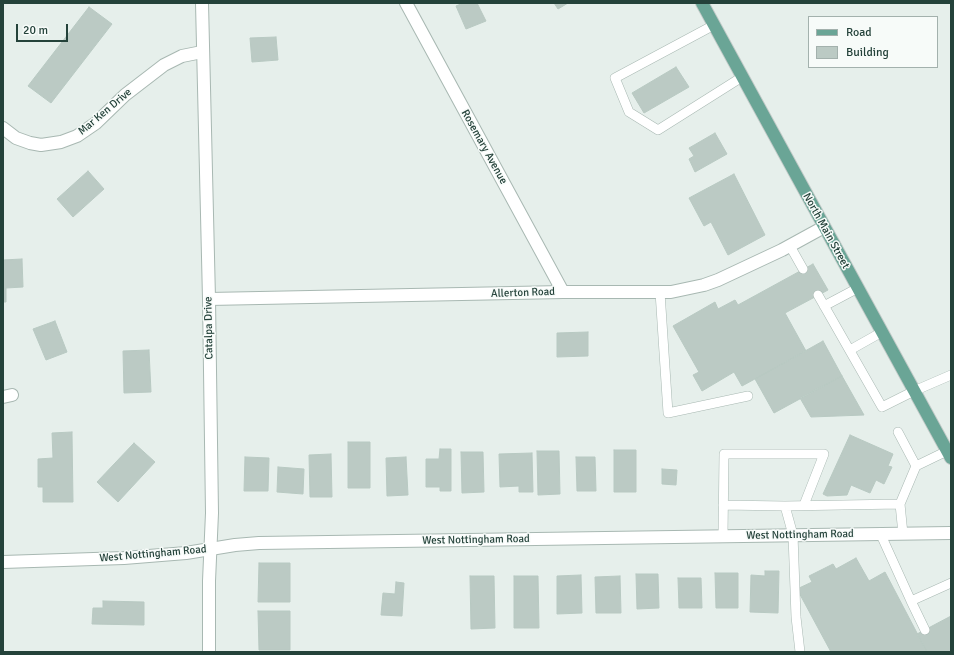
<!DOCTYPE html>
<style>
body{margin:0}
#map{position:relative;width:954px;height:655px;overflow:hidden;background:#e6efeb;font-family:Signika,sans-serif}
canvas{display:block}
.frame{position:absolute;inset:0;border:4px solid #24423a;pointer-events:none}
.legend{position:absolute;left:808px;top:16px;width:130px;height:52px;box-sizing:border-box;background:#f7fbf9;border:1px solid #a3b1ad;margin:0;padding:5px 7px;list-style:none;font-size:12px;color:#24423a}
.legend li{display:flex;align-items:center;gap:8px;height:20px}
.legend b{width:20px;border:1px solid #a3b1ad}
.scale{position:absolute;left:16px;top:24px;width:52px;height:18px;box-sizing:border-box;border:2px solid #24423a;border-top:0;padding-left:5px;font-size:12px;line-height:14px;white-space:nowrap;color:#24423a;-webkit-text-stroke:3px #f7fbf9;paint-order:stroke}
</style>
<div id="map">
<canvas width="954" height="655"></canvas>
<div class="frame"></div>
<ul class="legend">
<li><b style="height:5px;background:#6aa596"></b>Road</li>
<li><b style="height:11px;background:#bbcac4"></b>Building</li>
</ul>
<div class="scale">20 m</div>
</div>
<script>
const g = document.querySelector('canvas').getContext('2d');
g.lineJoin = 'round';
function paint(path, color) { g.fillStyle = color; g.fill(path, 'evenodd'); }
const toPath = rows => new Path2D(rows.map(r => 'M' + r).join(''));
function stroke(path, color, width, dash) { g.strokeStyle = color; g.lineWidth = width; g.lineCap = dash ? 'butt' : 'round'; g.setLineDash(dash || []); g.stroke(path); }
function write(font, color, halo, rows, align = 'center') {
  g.font = font + ' Signika,sans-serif'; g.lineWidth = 3; g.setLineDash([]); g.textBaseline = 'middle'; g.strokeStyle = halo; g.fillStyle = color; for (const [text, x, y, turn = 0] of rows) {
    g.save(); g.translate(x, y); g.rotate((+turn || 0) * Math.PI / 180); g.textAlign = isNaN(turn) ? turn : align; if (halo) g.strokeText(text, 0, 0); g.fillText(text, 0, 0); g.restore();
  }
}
const building = toPath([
 [463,3,477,3,486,21,466,29,456,6,463,3],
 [554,3,568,3,558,9,554,3],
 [89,7,112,24,51,103,28,86,89,7],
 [276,37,278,60,252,62,250,38,276,37],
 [676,67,689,87,644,113,632,93,676,67],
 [715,133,727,154,695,172,689,159,694,156,689,148,715,133],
 [88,171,104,189,73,217,57,199,88,171],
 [734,174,765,235,728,255,711,222,704,226,689,198,734,174],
 [22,259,23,287,6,288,6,302,3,302,3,260,22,259],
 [813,264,828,290,785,313,806,351,742,386,734,372,702,391,693,375,699,372,673,326,715,302,718,309,735,300,738,305,813,264],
 [55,321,67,352,46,360,33,329,55,321],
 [588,332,588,356,557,357,557,333,588,332],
 [823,341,842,376,774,413,755,379,823,341],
 [149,350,151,392,124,393,123,351,149,350],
 [842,376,864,415,811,417,800,398,842,376],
 [72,432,73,502,43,502,43,487,38,487,38,459,53,458,52,433,72,432],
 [850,435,893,454,888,466,892,467,884,484,876,480,870,493,851,485,847,495,827,496,823,494,850,435],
 [348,442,370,442,370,488,348,488,348,442],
 [134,443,155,462,118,502,97,482,134,443],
 [440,449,451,449,451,491,440,491,440,487,426,487,426,459,439,459,440,449],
 [614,450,636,450,636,492,614,492,614,450],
 [537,451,559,451,560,494,538,495,537,451],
 [461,452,483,452,484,492,462,493,461,452],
 [532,453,533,492,519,492,519,486,500,487,499,454,532,453],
 [331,454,332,497,310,497,309,455,331,454],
 [245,457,269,458,268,491,244,491,245,457],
 [406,457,408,495,387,496,386,458,406,457],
 [576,457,595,457,596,491,577,491,576,457],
 [278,467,304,469,303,494,277,492,278,467],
 [662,469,677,470,676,485,662,484,662,469],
 [856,558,869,581,885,572,927,652,831,652,797,589,812,582,809,576,833,564,836,569,856,558],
 [259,563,290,563,290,602,258,602,259,563],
 [765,571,779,571,778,613,750,612,751,575,765,576,765,571],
 [715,573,738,573,738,608,716,608,715,573],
 [636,574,658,574,659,608,637,609,636,574],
 [581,575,582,613,557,614,557,576,581,575],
 [470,576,494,576,495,628,471,629,470,576],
 [514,576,538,576,539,628,514,628,514,576],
 [620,576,621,613,596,613,595,577,620,576],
 [678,578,701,578,702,608,679,608,678,578],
 [396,582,404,583,402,616,381,615,383,593,395,594,396,582],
 [103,601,144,602,144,625,92,624,93,608,103,608,103,601],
 [258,611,290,611,290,650,259,650,258,611],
 [951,616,951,652,927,652,917,634,951,616]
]);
paint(building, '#bbcac4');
stroke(building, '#b8c9c2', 1);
const service = toPath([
 [714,25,615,78,629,112,658,130,742,77],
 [790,246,803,269],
 [660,292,668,413,748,396],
 [818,295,882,407,914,391,951,375],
 [824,306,858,288],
 [850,350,882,332],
 [898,432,916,466],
 [723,505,785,506],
 [903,534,900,504,916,466,947,451],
 [881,535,911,601,951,583],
 [723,536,724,454,824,454,804,505],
 [911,601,925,630],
 [800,652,796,617,793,535,785,506,900,504]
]);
const minor = toPath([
 [406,3,563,292],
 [3,128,16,138,30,143,41,145,61,142,77,136,96,123,125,95,164,65,182,56,202,52],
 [209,299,563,292,671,292,704,285,718,280,782,250,824,227],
 [3,397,12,395],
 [3,562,124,558,186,553,235,545,259,543,951,533]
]);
const tertiary = toPath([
 [202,3,209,299,212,513,209,581,209,652]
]);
const primary = toPath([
 [702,3,951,458]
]);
stroke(service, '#a8b8b2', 10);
stroke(minor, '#a8b8b2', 14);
stroke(tertiary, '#a8b8b2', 14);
stroke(primary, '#c2cac8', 14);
stroke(service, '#fff', 9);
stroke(minor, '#fff', 12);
stroke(tertiary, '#fff', 12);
stroke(primary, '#6aa596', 12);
write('11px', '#24423a', '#f7fbf9', [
 ["Mar Ken Drive",105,112,-40],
 ["Rosemary Avenue",484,147,61],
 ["North Main Street",826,231,61],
 ["Allerton Road",523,293,-2],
 ["Catalpa Drive",209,328,-91],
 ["West Nottingham Road",800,535,-1],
 ["West Nottingham Road",476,540,-1],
 ["West Nottingham Road",153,554,-5]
]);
</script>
